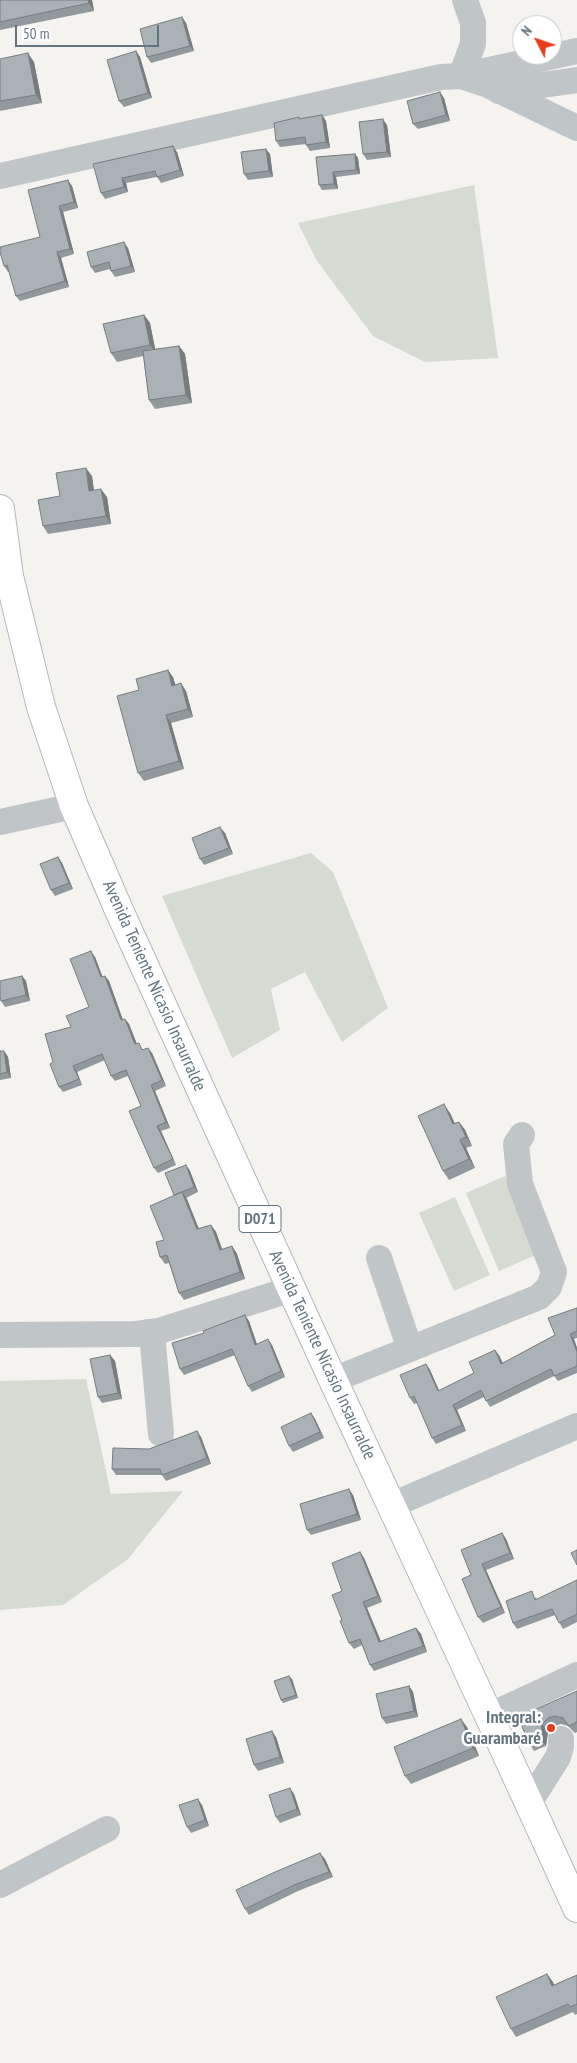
<!DOCTYPE html>
<meta charset="utf-8">
<style>
body{margin:0}
#map{position:relative;width:577px;height:2063px;overflow:hidden;background:#f4f3ef;font-family:"PT Sans Narrow",sans-serif}
canvas{display:block}
.north{position:absolute;left:512px;top:15px;width:50px;height:50px;box-sizing:border-box;background:#fff;border:1px solid #c0c8cd;border-radius:50%;rotate:311deg;font-size:14px;font-weight:700;line-height:20px;text-align:center;color:#627581}
.north::after{content:'';display:block;margin:auto;width:18px;height:22px;background:#e73c1b;clip-path:polygon(50% 0,100% 100%,50% 72%,0 100%)}
.scale{position:absolute;left:15px;top:25px;width:144px;height:22px;box-sizing:border-box;border:2px solid #627581;border-top:0;padding-left:6px;font-size:15px;line-height:18px;white-space:nowrap;color:#627581;-webkit-text-stroke:4px #fff;paint-order:stroke}
</style>
<div id="map">
<canvas width="577" height="2063"></canvas>
<div class="north">N</div>
<div class="scale">50 m</div>
</div>
<script>
const g = document.querySelector('canvas').getContext('2d');
g.lineJoin = 'round';
function paint(path, color) { g.fillStyle = color; g.fill(path, 'evenodd'); }
const toPath = rows => new Path2D(rows.map(r => 'M' + r).join(''));
function stroke(path, color, width, dash) { g.strokeStyle = color; g.lineWidth = width; g.lineCap = dash ? 'butt' : 'round'; g.setLineDash(dash || []); g.stroke(path); }
function write(font, color, halo, rows, align = 'center') {
  g.font = font + ' "PT Sans Narrow",sans-serif'; g.lineWidth = 5; g.setLineDash([]); g.textBaseline = 'middle'; g.strokeStyle = halo; g.fillStyle = color; for (const [text, x, y, turn = 0] of rows) {
    g.save(); g.translate(x, y); g.rotate((+turn || 0) * Math.PI / 180); g.textAlign = isNaN(turn) ? turn : align; if (halo) g.strokeText(text, 0, 0); g.fillText(text, 0, 0); g.restore();
  }
}
paint(toPath([
 [474,185,498,358,425,362,373,336,317,261,298,223],
 [311,853,333,872,388,1008,342,1042,305,972,271,989,280,1030,232,1058,162,896],
 [505,1176,538,1254,499,1271,466,1193],
 [455,1197,490,1275,454,1291,419,1213],
 [86,1379,111,1494,183,1491,128,1559,63,1605,0,1610,0,1381]
]), '#d5dbd0');
const major = toPath([
 [0,509,9,576,41,707,74,806,118,908,333,1380,489,1716,577,1908]
]);
stroke(major, '#b3b8bb', 30);
stroke(toPath([
 [465,0,473,23,473,44,461,76,577,51],
 [499,91,577,80],
 [0,176,441,77,461,76,488,85,577,128],
 [0,822,74,806],
 [379,1258,410,1349],
 [148,1332,153,1344,161,1434],
 [0,1335,136,1334,159,1331,292,1289],
 [333,1380,539,1297,549,1287,554,1272,520,1184,516,1144,522,1135],
 [392,1505,577,1426],
 [489,1716,577,1675],
 [529,1803,558,1757,561,1747,561,1739],
 [0,1885,107,1829]
]), '#c0c5c7', 26);
stroke(major, '#fff', 28);
paint(toPath([
 [0,0,92,0,94,11,0,30],
 [182,17,186,23,194,51,151,63,147,57],
 [136,51,140,57,152,98,124,107,119,101],
 [0,59,34,62,42,103,0,111],
 [444,98,450,121,418,129,413,124],
 [322,115,326,121,330,148,310,151,306,145,306,144,280,147,276,141,299,117,300,119],
 [387,125,391,157,367,160,363,154],
 [177,152,184,176,161,183,157,177,126,183,128,192,105,199,101,193,93,164],
 [270,154,273,177,248,180,244,174],
 [355,154,358,158,360,174,336,177,338,189,322,190,319,185,316,157],
 [72,186,78,208,63,212,74,254,61,258,69,287,20,301,16,296,9,272,8,272,4,266,40,237],
 [128,248,135,272,115,277,111,271,110,269,95,273,91,267],
 [144,315,150,323,155,349,179,346,185,354,192,403,155,409,149,400,143,356,117,362,111,353],
 [92,476,94,491,107,497,111,524,48,534,43,526,60,496],
 [173,677,175,685,186,691,193,717,171,723,184,769,144,781,138,773,139,690],
 [225,833,233,854,204,865,200,859],
 [58,857,62,863,73,889,55,896,51,890],
 [95,957,102,977,105,976,109,981,123,1020,125,1019,129,1024,137,1044,143,1050,152,1053,166,1086,155,1091,170,1128,161,1131,176,1165,158,1173,154,1168,141,1106,128,1076,115,1081,111,1076,105,1060,77,1072,82,1085,63,1092,59,1087,53,1062,89,1007],
 [22,976,26,981,30,1001,5,1007,1,1001],
 [0,1051,4,1051,8,1057,11,1078,0,1080],
 [450,1113,455,1124,459,1122,465,1130,472,1146,466,1148,475,1168,449,1180,443,1171],
 [186,1165,190,1171,198,1192,186,1198,199,1229,211,1225,216,1232,222,1250,232,1246,237,1254,245,1279,184,1300,179,1293,169,1263,165,1264,160,1257,174,1195,165,1173],
 [577,1308,577,1338,574,1339,577,1348,577,1373,558,1381,554,1376,490,1407,484,1397,457,1410,466,1431,436,1444,432,1438,417,1403,414,1404,410,1398,426,1364,430,1370,439,1391,474,1373,499,1355,503,1363,555,1335],
 [249,1321,257,1344,272,1345,285,1377,252,1392,248,1386,235,1355,184,1375,180,1369],
 [110,1355,115,1361,122,1399,102,1403,98,1397],
 [311,1413,315,1419,324,1438,293,1452,289,1446],
 [201,1437,211,1464,166,1481,162,1475,116,1475,112,1469,149,1449],
 [353,1495,361,1520,311,1535,307,1530],
 [502,1533,506,1539,514,1559,486,1570,505,1613,483,1623,478,1617,471,1575],
 [360,1552,364,1558,382,1602,367,1608,381,1641,416,1628,421,1634,427,1652,374,1671,370,1665,362,1645,354,1649,349,1643,342,1620,342,1591],
 [577,1580,577,1622,563,1629,555,1615,517,1629,513,1623,536,1597,537,1600],
 [292,1679,298,1698,283,1703,281,1700],
 [409,1686,413,1692,418,1717,386,1724,382,1718],
 [577,1691,577,1732,575,1733,568,1726,561,1724,554,1726,548,1732,546,1746,534,1751,529,1743,518,1717],
 [467,1727,479,1756,411,1784,405,1776],
 [276,1737,284,1763,258,1771,254,1765],
 [294,1794,301,1815,280,1823,276,1817],
 [202,1805,209,1826,191,1833,187,1827],
 [325,1859,333,1877,298,1891,249,1915,245,1909],
 [547,1974,554,1985,577,1975,577,2014,575,2015,573,2012,516,2037,511,2029]
]), '#92999d');
paint(toPath([
 [88,0,92,0,94,11,89,3],
 [182,17,186,23,194,51,190,46],
 [136,51,140,57,152,98,148,93],
 [28,53,34,62,42,103,36,95],
 [440,92,444,98,450,121,446,115],
 [322,115,326,121,330,148,326,142],
 [383,119,387,125,391,157,387,152],
 [173,146,177,152,184,176,180,170],
 [266,149,270,154,273,177,269,171],
 [355,154,358,158,360,174,356,170],
 [333,172,336,177,338,189,334,184],
 [122,178,126,183,128,192,124,187],
 [68,180,72,186,78,208,74,202],
 [59,206,63,212,74,254,70,249],
 [124,242,128,248,135,272,131,266],
 [57,252,61,258,69,287,65,281],
 [144,315,150,323,156,353,150,345],
 [179,346,185,354,192,403,186,395],
 [86,468,92,476,95,499,89,491],
 [101,489,107,497,111,524,106,516],
 [168,670,173,677,178,693,172,686],
 [181,683,186,691,193,717,188,709],
 [166,715,171,723,184,769,179,761],
 [220,827,225,833,233,854,229,848],
 [58,857,62,863,73,889,69,883],
 [91,951,95,957,105,983,101,977],
 [22,976,26,981,30,1001,26,995],
 [105,976,109,981,125,1026,121,1020],
 [125,1019,129,1024,139,1050,135,1044],
 [148,1048,152,1053,166,1086,162,1080],
 [4,1051,8,1057,11,1078,7,1072],
 [73,1066,77,1072,82,1085,79,1079],
 [151,1085,155,1091,170,1128,166,1122],
 [444,1104,450,1113,459,1133,453,1124],
 [459,1122,465,1130,472,1146,466,1137],
 [157,1126,161,1131,176,1165,173,1159],
 [460,1140,466,1148,475,1168,469,1159],
 [186,1165,190,1171,198,1192,194,1187],
 [182,1192,187,1199,202,1237,197,1229],
 [211,1225,216,1232,225,1257,220,1250],
 [232,1246,237,1254,245,1279,240,1272],
 [245,1315,249,1321,259,1351,255,1345],
 [570,1334,574,1339,577,1348,577,1352],
 [268,1339,272,1345,285,1377,281,1371],
 [495,1350,499,1355,505,1370,501,1364],
 [110,1355,115,1361,122,1399,118,1393],
 [426,1364,430,1370,442,1397,438,1391],
 [453,1405,457,1410,466,1431,462,1425],
 [311,1413,315,1419,324,1438,320,1432],
 [197,1431,201,1437,211,1464,207,1458],
 [349,1489,353,1495,361,1520,357,1514],
 [502,1533,506,1539,514,1559,510,1553],
 [360,1552,364,1558,382,1602,378,1596],
 [482,1564,486,1570,505,1613,501,1607],
 [363,1602,367,1608,383,1647,379,1642],
 [416,1628,421,1634,427,1652,423,1646],
 [289,1676,292,1679,298,1698,296,1695],
 [409,1686,413,1692,418,1717,414,1711],
 [461,1719,467,1727,479,1756,473,1748],
 [542,1724,548,1732,546,1746,540,1738],
 [272,1731,276,1737,284,1763,280,1757],
 [290,1788,294,1794,301,1815,297,1809],
 [198,1799,202,1805,209,1826,205,1820],
 [320,1853,325,1859,333,1877,329,1872],
 [547,1974,553,1982,557,1993,552,1986]
]), '#777d7f');
const building = toPath([
 [0,0,88,0,89,3,0,22,0,0],
 [182,17,190,46,147,57,140,29,182,17],
 [136,51,148,93,119,101,107,60,136,51],
 [28,53,36,95,0,101,0,59,28,53],
 [440,92,446,115,413,124,407,101,440,92],
 [322,115,326,142,306,145,305,137,276,141,274,123,299,117,299,119,322,115],
 [383,119,387,152,363,154,359,122,383,119],
 [173,146,180,170,157,177,155,171,122,178,124,187,101,193,93,164,173,146],
 [266,149,269,171,244,174,241,152,266,149],
 [355,154,356,170,333,172,334,184,319,185,316,157,355,154],
 [68,180,74,202,59,206,70,249,57,252,65,281,16,296,7,265,4,266,0,252,0,247,40,237,28,190,68,180],
 [124,242,131,266,111,271,109,262,91,267,87,252,124,242],
 [144,315,150,345,111,353,103,324,144,315],
 [179,346,186,395,149,400,143,351,179,346],
 [86,468,89,491,101,489,106,516,43,526,38,500,60,496,56,473,86,468],
 [168,670,172,686,181,683,188,709,166,715,179,761,138,773,117,696,139,690,136,679,168,670],
 [220,827,229,848,200,859,192,838,220,827],
 [58,857,69,883,51,890,40,864,58,857],
 [91,951,101,977,105,976,121,1020,125,1019,135,1044,139,1043,142,1050,148,1048,162,1080,151,1085,166,1122,157,1126,173,1159,154,1168,129,1111,141,1106,126,1070,111,1076,102,1054,73,1066,79,1079,59,1087,50,1064,53,1062,45,1034,71,1027,66,1016,89,1007,70,959,91,951],
 [22,976,26,995,1,1001,0,996,0,981,22,976],
 [0,1051,4,1051,7,1072,0,1074,0,1051],
 [444,1104,453,1124,459,1122,466,1137,460,1140,469,1159,443,1171,418,1116,444,1104],
 [186,1165,194,1187,174,1195,165,1173,186,1165],
 [182,1192,197,1229,211,1225,220,1250,232,1246,240,1272,179,1293,167,1255,160,1257,156,1242,164,1240,150,1206,182,1192],
 [577,1308,577,1331,570,1334,577,1352,577,1366,554,1376,551,1369,486,1401,481,1390,453,1405,462,1425,432,1438,414,1396,410,1398,400,1375,426,1364,438,1391,474,1373,469,1362,495,1350,501,1364,555,1335,548,1318,577,1308],
 [245,1315,255,1345,268,1339,281,1371,248,1386,232,1349,180,1369,172,1343,204,1333,203,1331,245,1315],
 [110,1355,118,1393,98,1397,90,1359,110,1355],
 [311,1413,320,1432,289,1446,281,1427,311,1413],
 [197,1431,207,1458,162,1475,160,1469,112,1469,113,1448,149,1449,197,1431],
 [349,1489,357,1514,307,1530,300,1504,349,1489],
 [502,1533,510,1553,482,1564,501,1607,478,1617,462,1579,471,1575,461,1550,502,1533],
 [577,1550,577,1565,571,1553,577,1550],
 [360,1552,378,1596,363,1602,379,1642,416,1628,423,1646,370,1665,360,1639,349,1643,340,1621,342,1620,332,1595,342,1591,332,1563,360,1552],
 [577,1580,577,1614,559,1623,552,1609,513,1623,506,1601,532,1591,535,1600,577,1580],
 [289,1676,296,1695,281,1700,274,1681,289,1676],
 [409,1686,414,1711,382,1718,376,1694,409,1686],
 [577,1691,577,1722,569,1726,563,1718,555,1716,548,1718,542,1724,540,1738,529,1743,518,1717,577,1691],
 [461,1719,473,1748,405,1776,394,1747,461,1719],
 [272,1731,280,1757,254,1765,246,1739,272,1731],
 [290,1788,297,1809,276,1817,269,1795,290,1788],
 [198,1799,205,1820,187,1827,179,1805,198,1799],
 [320,1853,329,1872,294,1885,245,1909,236,1890,275,1872,320,1853],
 [547,1974,552,1986,577,1975,577,2004,570,2007,568,2004,511,2029,496,1997,547,1974]
]);
paint(building, '#aab2b6');
stroke(building, '#777d7f', 1);
for (const [x, y, r, color] of [
 [551,1728,5,"#e73c1b"]
]) { const dot = new Path2D(); dot.arc(x, y, r, 0, 2 * Math.PI); g.fillStyle = color; g.fill(dot); stroke(dot, '#fff', 2); }
for (const [x, y, w] of [
 [260,1219,42]
]) { const box = new Path2D(); box.roundRect(x - w / 2, y - 13.5, w, 27, 4); g.fillStyle = '#fff'; g.fill(box); stroke(box, '#627581', 1); }
write('bold 16px', '#627581', null, [
 ["D071",260,1219]
]);
write('18px', '#627581', '#fff', [
 ["Avenida Teniente Nicasio Insaurralde",154,986,66],
 ["Avenida Teniente Nicasio Insaurralde",322,1355,65]
]);
write('bold 18px', '#627581', '#fff', [
 ["Integral:",541,1718],
 ["Guarambaré",541,1739]
], 'right');
</script>
